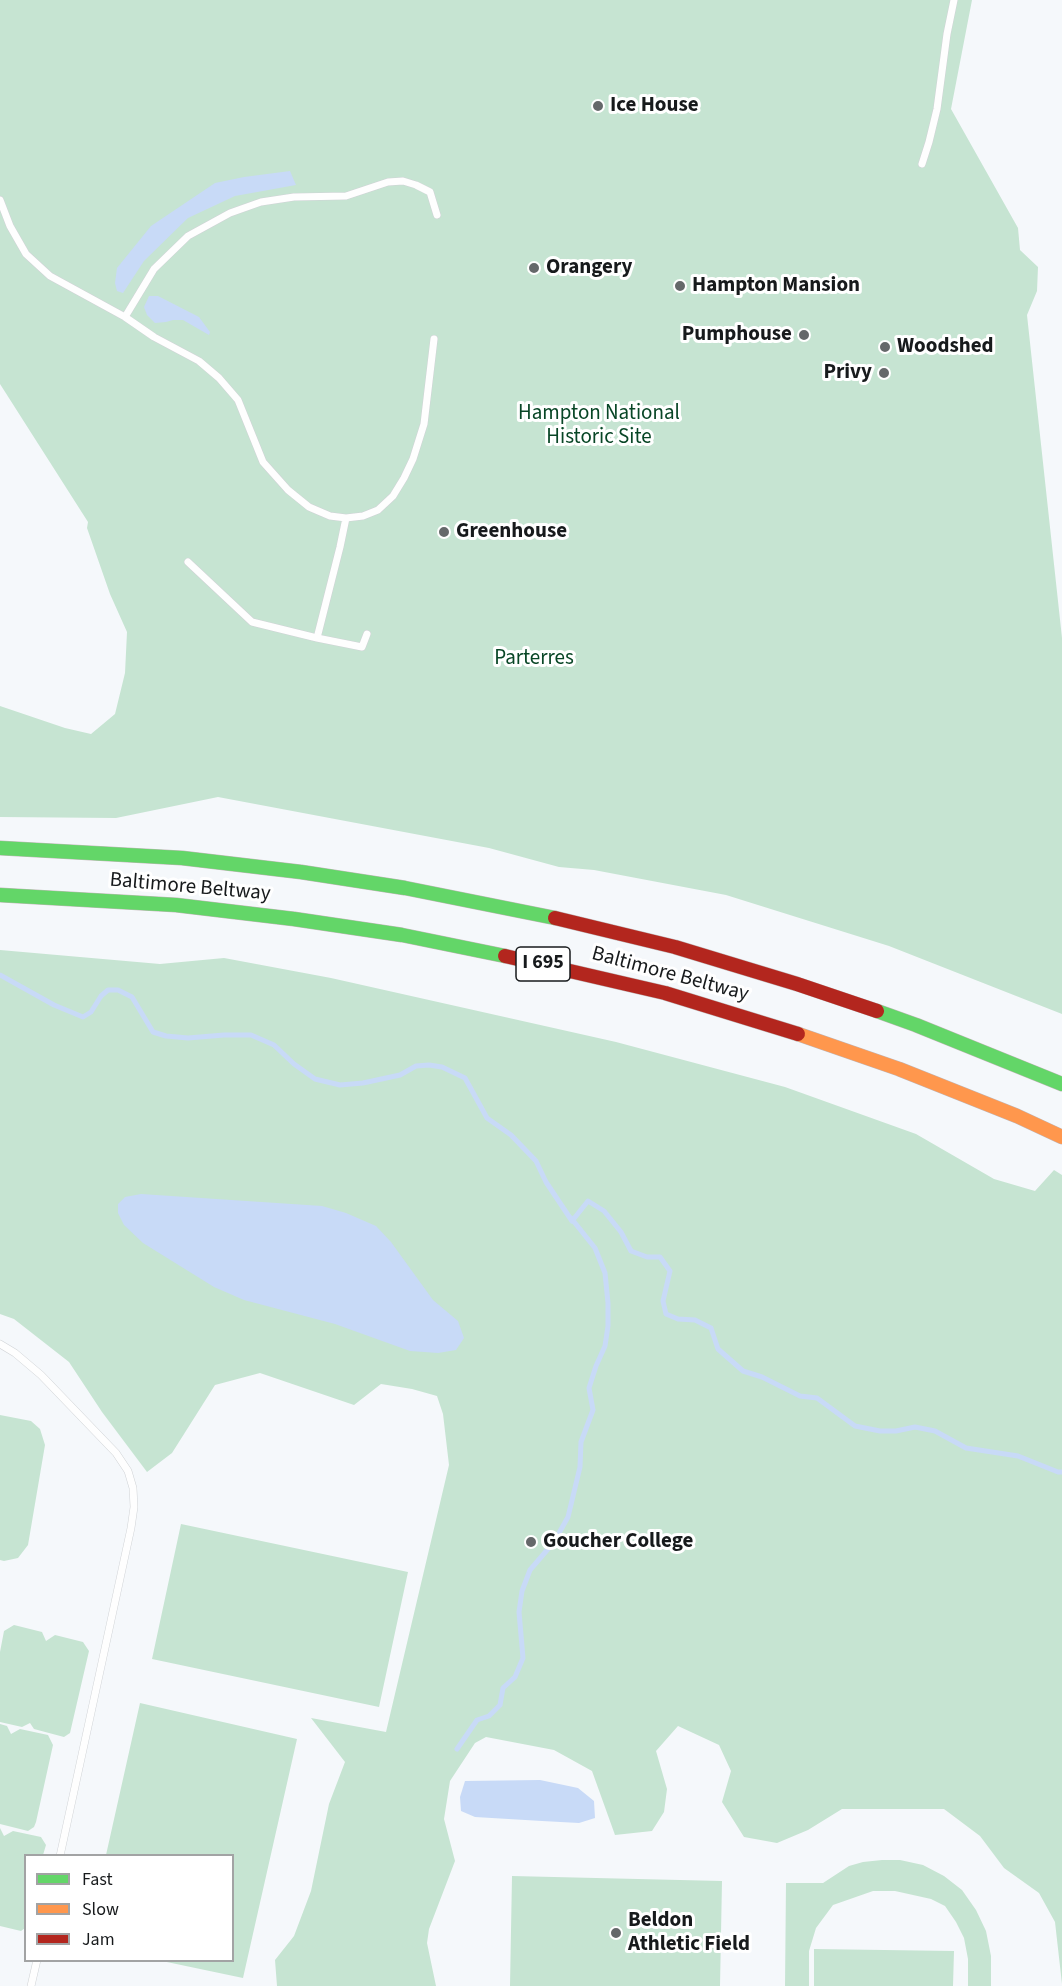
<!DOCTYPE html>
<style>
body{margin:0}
#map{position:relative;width:1062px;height:1986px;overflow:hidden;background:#f5f8fb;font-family:"Source Sans 3",sans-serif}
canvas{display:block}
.legend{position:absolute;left:24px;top:1854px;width:210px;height:108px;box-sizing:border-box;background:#fff;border:2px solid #a2a3a4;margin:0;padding:8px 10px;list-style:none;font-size:18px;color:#171a1c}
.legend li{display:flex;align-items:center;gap:12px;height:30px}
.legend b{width:30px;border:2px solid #a2a3a4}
</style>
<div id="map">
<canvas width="1062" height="1986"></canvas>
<ul class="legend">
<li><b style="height:8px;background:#63d668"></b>Fast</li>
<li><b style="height:8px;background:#ff974d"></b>Slow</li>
<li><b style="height:8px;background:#b3261e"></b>Jam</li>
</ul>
</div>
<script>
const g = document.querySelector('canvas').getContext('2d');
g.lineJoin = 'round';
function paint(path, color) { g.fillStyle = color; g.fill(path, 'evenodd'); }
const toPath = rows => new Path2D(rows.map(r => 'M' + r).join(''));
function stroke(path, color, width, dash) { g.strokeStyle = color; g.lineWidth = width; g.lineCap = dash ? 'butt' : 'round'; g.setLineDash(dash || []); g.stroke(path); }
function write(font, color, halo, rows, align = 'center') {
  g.font = font + ' "Source Sans 3",sans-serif'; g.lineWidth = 6; g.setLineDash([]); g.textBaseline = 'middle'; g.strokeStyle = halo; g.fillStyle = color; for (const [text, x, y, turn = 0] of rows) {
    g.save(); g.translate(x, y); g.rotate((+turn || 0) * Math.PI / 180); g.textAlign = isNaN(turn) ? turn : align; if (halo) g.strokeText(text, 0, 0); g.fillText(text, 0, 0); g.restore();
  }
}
paint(toPath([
 [0,0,972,0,951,109,1018,228,1020,250,1038,267,1037,291,1027,315,1062,638,1062,1014,889,946,726,895,594,870,559,867,489,848,218,797,116,818,0,817,0,706,65,728,91,734,115,714,125,673,127,632,110,594,87,528,88,522,0,384],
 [0,950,160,964,224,958,331,978,616,1042,785,1087,916,1134,994,1179,1035,1191,1054,1170,1062,1175,1062,1984,1055,1922,1039,1893,1004,1868,980,1836,944,1809,842,1809,808,1830,777,1843,744,1837,722,1802,731,1771,719,1745,678,1726,656,1751,667,1789,664,1812,652,1831,615,1835,592,1771,554,1750,486,1737,475,1743,450,1781,444,1819,455,1861,429,1929,427,1943,436,1986,277,1986,275,1960,294,1936,311,1891,329,1804,345,1762,311,1718,386,1732,449,1465,443,1414,437,1396,412,1389,381,1384,354,1405,260,1373,215,1385,172,1453,147,1472,102,1412,69,1362,14,1319,0,1314],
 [0,1415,31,1421,40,1429,45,1445,28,1545,18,1558,4,1561,0,1560],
 [181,1524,408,1572,379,1707,152,1659],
 [14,1625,42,1632,46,1641,55,1635,83,1642,89,1651,70,1733,64,1737,34,1729,30,1723,22,1727,0,1722,0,1652,4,1631],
 [140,1703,297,1739,243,1978,162,1961,232,1960,232,1856,106,1855],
 [0,1724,7,1726,11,1734,20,1729,48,1735,53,1745,36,1822,34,1827,28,1831,0,1824],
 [0,1828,4,1836,13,1831,41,1837,46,1845,43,1855,26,1856,25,1928,21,1931,0,1926],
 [882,1860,900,1860,923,1865,944,1876,962,1890,976,1910,986,1931,991,1956,991,1986,968,1986,968,1959,964,1938,956,1922,945,1906,931,1899,895,1891,873,1891,833,1905,816,1928,809,1951,809,1986,785,1986,786,1883,823,1883,849,1866,863,1862],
 [512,1876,722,1881,720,1986,510,1986],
 [814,1949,954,1951,953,1986,814,1986]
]), '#c6e4d2');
paint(toPath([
 [290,171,296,185,235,196,188,218,144,261,123,293,117,291,115,283,117,268,151,226,215,183,244,177],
 [149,296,158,296,199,317,210,332,209,335,183,320,173,320,166,322,155,323,147,315,144,307],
 [141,1194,322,1206,346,1213,376,1226,391,1242,433,1300,458,1321,464,1338,456,1350,438,1353,410,1351,335,1324,244,1300,214,1287,143,1243,124,1225,118,1213,118,1204,125,1197],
 [540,1780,578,1788,594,1801,595,1818,579,1823,542,1821,475,1817,461,1811,460,1797,465,1781]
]), '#c8daf7');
stroke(toPath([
 [0,975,54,1005,83,1017,91,1012,101,996,108,990,118,990,132,997,153,1032,166,1036,188,1038,224,1035,251,1035,274,1045,294,1064,315,1079,340,1085,363,1083,400,1075,416,1066,429,1065,442,1067,465,1078,487,1118,511,1135,536,1161,546,1182,572,1221,588,1201,604,1211,621,1232,631,1251,647,1257,660,1257,670,1271,663,1301,666,1314,678,1319,695,1320,711,1328,718,1349,743,1371,762,1377,800,1396,817,1398,855,1426,880,1431,896,1431,915,1427,935,1431,966,1448,1018,1456,1058,1472,1062,1472],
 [457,1749,477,1720,489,1716,500,1705,503,1688,515,1677,523,1658,519,1612,522,1591,530,1570,554,1542,568,1517,580,1467,581,1442,593,1410,589,1388,596,1366,605,1346,608,1326,608,1303,605,1273,595,1248,571,1218]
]), '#c8daf7', 5);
const lane = toPath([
 [922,164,929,142,937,109,947,34,954,0],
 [0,200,10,226,26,254,50,276,125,317,154,337,199,361,219,378,238,400,263,462,288,490,309,507,330,516,346,518,363,516,378,510,393,496,404,478,413,459,424,424,434,339],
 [125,317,154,269,188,236,230,213,261,202,294,197,346,196,388,182,403,181,416,185,430,192,437,215],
 [188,562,252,622,317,638,362,647,367,634],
 [317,638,340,547,346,518],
 [0,1344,15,1353,41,1375,116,1453,128,1471,133,1488,134,1507,131,1528,60,1856],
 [31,1986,37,1960]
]);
const fast = toPath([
 [0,848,182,858,301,872,405,888,555,918],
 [0,895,176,905,294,919,402,935,505,956],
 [877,1011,916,1025,1062,1084]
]);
const slow = toPath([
 [798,1034,899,1069,1017,1116,1062,1137]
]);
const jam = toPath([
 [555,918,675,947,797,984,877,1011],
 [505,956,665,993,798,1034]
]);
stroke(lane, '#d0d3d6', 8);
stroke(fast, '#c0b7b7', 15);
stroke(slow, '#c0b7b7', 15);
stroke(jam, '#c0b7b7', 15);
stroke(lane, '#fefefe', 7);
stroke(fast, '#63d668', 14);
stroke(slow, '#ff974d', 14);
stroke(jam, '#b3261e', 14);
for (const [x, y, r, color] of [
 [598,106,6,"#65686a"],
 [534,268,6,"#65686a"],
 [680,286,6,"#65686a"],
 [804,335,6,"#65686a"],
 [885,347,6,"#65686a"],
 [884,373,6,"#65686a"],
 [444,532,6,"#65686a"],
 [531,1542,6,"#65686a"],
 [616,1933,6,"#65686a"]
]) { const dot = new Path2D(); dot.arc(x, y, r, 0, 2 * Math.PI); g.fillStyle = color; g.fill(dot); stroke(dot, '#fff', 2); }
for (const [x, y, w] of [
 [543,964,54]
]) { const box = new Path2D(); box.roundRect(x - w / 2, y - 17, w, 34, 4.5); g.fillStyle = '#fff'; g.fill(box); stroke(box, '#171a1c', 1.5); }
write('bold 20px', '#171a1c', null, [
 ["I 695",543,964]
]);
write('bold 21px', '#171a1c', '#fff', [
 ["Ice House",610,106],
 ["Orangery",546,268],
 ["Hampton Mansion",692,286],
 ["Pumphouse",792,335,"right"],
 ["Woodshed",897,347],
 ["Privy",872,373,"right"],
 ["Greenhouse",456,532],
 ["Goucher College",543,1542],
 ["Beldon",628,1921],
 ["Athletic Field",628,1945]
], 'left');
write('21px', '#084626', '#fff', [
 ["Hampton National",599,414],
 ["Historic Site",599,438],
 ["Parterres",534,659]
]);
write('21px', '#171a1c', '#fff', [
 ["Baltimore Beltway",190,888,5],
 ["Baltimore Beltway",670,975,15]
]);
</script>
